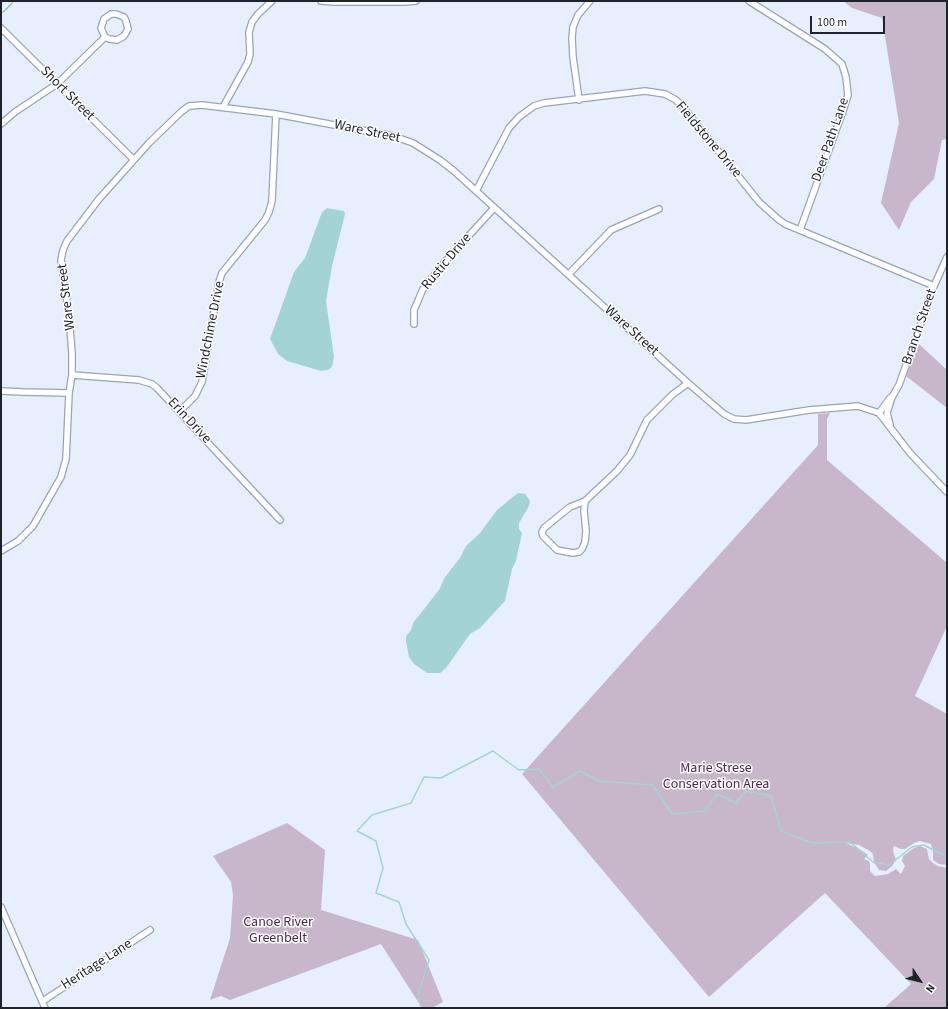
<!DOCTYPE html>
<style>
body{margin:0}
#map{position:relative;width:948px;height:1009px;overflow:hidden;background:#e7effd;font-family:"Source Sans 3",sans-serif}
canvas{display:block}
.frame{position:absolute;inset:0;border:2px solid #1e232b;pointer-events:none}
.north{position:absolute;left:900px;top:961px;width:40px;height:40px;-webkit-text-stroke:3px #fff;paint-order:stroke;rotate:125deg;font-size:11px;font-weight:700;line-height:16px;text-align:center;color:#1e232b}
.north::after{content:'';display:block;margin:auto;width:14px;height:18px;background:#1e232b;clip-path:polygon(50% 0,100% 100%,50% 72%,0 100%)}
.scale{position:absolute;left:810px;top:16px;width:75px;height:18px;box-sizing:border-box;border:2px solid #1e232b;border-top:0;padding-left:5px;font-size:12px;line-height:14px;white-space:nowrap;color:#1e232b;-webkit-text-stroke:3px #fff;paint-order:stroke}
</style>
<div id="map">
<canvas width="948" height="1009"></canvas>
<div class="frame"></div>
<div class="north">N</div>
<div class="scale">100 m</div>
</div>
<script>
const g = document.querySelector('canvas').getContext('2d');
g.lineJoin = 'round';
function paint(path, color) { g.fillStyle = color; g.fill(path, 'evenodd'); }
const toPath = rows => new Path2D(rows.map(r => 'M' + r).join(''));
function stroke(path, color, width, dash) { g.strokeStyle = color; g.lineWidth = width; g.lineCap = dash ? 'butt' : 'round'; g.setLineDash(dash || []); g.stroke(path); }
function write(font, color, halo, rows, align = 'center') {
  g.font = font + ' "Source Sans 3",sans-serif'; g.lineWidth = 3; g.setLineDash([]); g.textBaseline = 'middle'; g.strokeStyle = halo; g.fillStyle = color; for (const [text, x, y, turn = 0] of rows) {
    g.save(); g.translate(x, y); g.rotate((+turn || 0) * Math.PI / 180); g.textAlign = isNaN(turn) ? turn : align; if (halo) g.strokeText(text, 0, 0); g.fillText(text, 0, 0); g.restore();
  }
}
paint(toPath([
 [843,1,947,1,947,139,942,140,934,179,911,202,899,230,881,203,899,123,882,18,852,8],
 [919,344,947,370,947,408,906,376],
 [830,413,827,419,827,460,947,563,947,626,915,696,947,714,947,865,939,864,933,860,933,850,931,844,920,841,914,843,905,849,901,849,894,846,893,850,896,860,892,866,886,871,879,870,874,862,873,854,870,851,859,845,846,843,861,850,868,855,864,859,869,861,870,864,870,871,875,876,888,874,896,869,901,874,905,866,902,861,903,856,914,848,920,846,927,849,929,859,933,863,938,866,947,868,947,1008,884,1008,911,984,825,893,709,997,522,774,818,445,818,414],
 [287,823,325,850,321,910,418,940,443,1002,432,1008,422,1008,381,944,230,1000,221,996,210,1000,230,938,233,895,231,882,213,856]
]), '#c8b6ca');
paint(toPath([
 [327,208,344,211,345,214,332,266,326,301,334,357,332,367,328,370,321,371,287,361,278,354,270,339,294,272,305,258,322,212],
 [518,493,525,494,529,499,530,502,528,508,519,523,519,529,522,533,516,561,512,569,505,601,480,628,470,634,446,668,440,673,427,673,414,664,409,657,406,641,406,636,411,630,413,623,439,590,445,577,460,558,466,546,480,533,497,510]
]), '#a4d3d6');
stroke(toPath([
 [421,1008,418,995,429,960,406,924,399,902,376,893,383,868,376,841,357,831,372,815,411,803,424,777,441,778,493,751,519,770,539,769,553,787,580,771,599,781,653,785,672,814,705,811,717,794,736,803,746,791,771,796,781,831,813,843,850,842,873,862,889,865,912,847,924,845,947,857]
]), '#a4d3d6', 1.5);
const street = toPath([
 [321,1,335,2,405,2,416,1],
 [749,1,825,49,842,64,846,77,848,95,843,111,800,230],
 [1,28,133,159],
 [579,100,573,57,572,38,573,27,578,15,590,1],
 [223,107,248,62,250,54,249,32,252,22,258,14,272,1],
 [1,124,15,112,57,84,105,37,109,39,117,40,124,36,128,29,126,21,124,17,116,14,111,14,104,19,101,28,105,37],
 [476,191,509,128,519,117,534,106,544,103,645,91,665,94,676,100,683,107,759,202,778,219,785,224,934,286],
 [569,274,611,230,659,209],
 [414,324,414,310,423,289,443,264,494,208],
 [72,375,139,380,152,384,157,388,280,520],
 [1,391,23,392,69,393],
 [180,411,195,396,202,382,219,282,222,273,265,220,269,212,272,201,276,114],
 [879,413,890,398],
 [890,425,887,413,892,397,899,385,934,286,947,257],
 [585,501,584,511,586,531,585,542,582,549,579,552,573,553,557,550,543,536,542,532,544,528,570,507,585,501,617,471,630,455,647,420,672,395,688,383],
 [1,551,18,541,33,526,61,477,66,459,69,393,72,375,72,353,69,316,61,260,63,250,67,241,99,199,149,143,181,112,189,106,202,105,276,114,313,121,393,136,413,143,440,160,454,171,688,383,724,414,734,419,746,420,809,410,858,406,879,413,910,453,947,492],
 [1,907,45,1008],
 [43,1001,150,930]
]);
const secondary = toPath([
 [1,8,8,1]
]);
stroke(street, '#97a4ba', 8);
stroke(secondary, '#97a4ba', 10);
stroke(street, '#fff', 5.5);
stroke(secondary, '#e4f4fd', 8);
write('14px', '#1e232b', '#fff', [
 ["Short Street",67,94,45],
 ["Ware Street",367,132,12],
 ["Fieldstone Drive",708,140,50],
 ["Deer Path Lane",831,140,-71],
 ["Rustic Drive",447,262,-50],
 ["Ware Street",67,297,-97],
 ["Branch Street",920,327,-71],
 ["Windchime Drive",211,330,-79],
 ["Ware Street",631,331,42],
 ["Erin Drive",189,421,47],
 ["Heritage Lane",97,965,-33]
]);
write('14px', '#4d2951', '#fff', [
 ["Marie Strese",716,769],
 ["Conservation Area",716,785],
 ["Canoe River",278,923],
 ["Greenbelt",278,939]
]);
</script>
